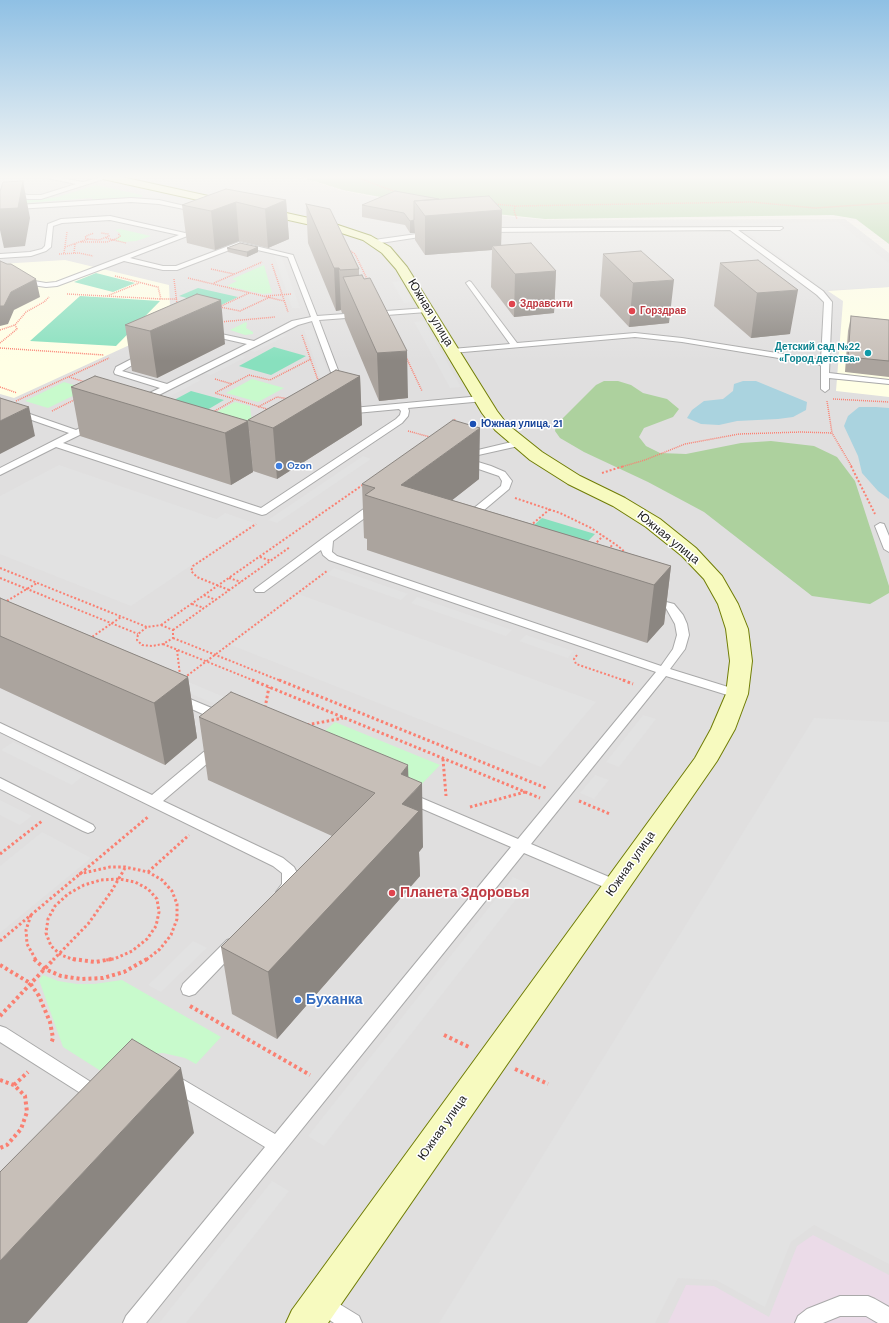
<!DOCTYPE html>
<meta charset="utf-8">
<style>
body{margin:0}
canvas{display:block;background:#f2efe9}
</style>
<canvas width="889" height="1323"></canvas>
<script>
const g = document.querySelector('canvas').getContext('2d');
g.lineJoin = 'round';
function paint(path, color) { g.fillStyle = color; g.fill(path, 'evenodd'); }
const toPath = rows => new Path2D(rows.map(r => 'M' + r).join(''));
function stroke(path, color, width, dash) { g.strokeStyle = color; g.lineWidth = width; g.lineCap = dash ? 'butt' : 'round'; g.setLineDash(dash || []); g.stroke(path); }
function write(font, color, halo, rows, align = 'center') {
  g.font = font + ' "DM Sans",sans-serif'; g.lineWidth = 3; g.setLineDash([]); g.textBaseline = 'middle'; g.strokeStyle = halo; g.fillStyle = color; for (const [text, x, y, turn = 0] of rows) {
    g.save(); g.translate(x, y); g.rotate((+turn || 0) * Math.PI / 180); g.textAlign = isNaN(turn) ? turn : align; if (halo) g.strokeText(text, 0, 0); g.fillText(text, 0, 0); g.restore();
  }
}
paint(toPath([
 [0,176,292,176,308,179,339,190,373,197,475,213,546,220,845,219,889,253,889,1323,0,1323]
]), '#e0dfdf');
paint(toPath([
 [813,1235,889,1275,889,1323,668,1323,686,1285,714,1286,769,1317,797,1246]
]), '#ebdbe8');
paint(toPath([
 [65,260,169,285,171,326,14,398,0,394,0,264],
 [889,287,889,397,836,391,843,301,828,291]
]), '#ffffe5');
paint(toPath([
 [298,176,889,176,889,244,856,219,833,215,545,219,477,212,375,196,343,190],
 [604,381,618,381,631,385,643,393,667,399,679,409,673,417,644,428,639,437,646,446,660,453,686,454,741,443,771,441,814,446,837,457,855,481,889,586,889,593,870,604,812,596,704,512,648,482,584,452,560,438,555,431,556,425,596,385]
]), '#add19e');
paint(toPath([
 [96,185,142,195,142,197,93,200,92,198,0,205,22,199,43,199,57,197],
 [120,229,151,236,136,241,123,242,115,240,121,234,115,230],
 [264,265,272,293,263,294,227,286,237,281,232,279],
 [246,322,247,323,246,328,253,332,253,334,245,335,230,330],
 [252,379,284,388,258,402,226,393],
 [64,382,87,389,48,408,25,401],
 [235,402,250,406,252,422,241,428,206,418],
 [335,722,440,765,418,788,311,743],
 [43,975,58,981,77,984,94,984,122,980,221,1037,196,1064,185,1058,163,1053,146,1054,104,1073,63,1047,39,980]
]), '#c8facc');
paint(toPath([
 [96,273,135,283,113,292,74,282],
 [198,288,238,297,219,306,179,296],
 [80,296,160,301,116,346,30,341],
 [274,347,306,356,271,375,239,366],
 [191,391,224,400,207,410,174,400],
 [542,518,595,534,580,549,526,532]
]), '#88e0be');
paint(toPath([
 [838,222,889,263,889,287,824,290,736,223],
 [274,255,281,255,300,308,292,308],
 [401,281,413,302,404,303,392,282],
 [424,321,461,387,450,388,414,322],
 [304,330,313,330,338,401,329,402],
 [280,334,287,335,255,352,248,350],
 [239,355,246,357,211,375,204,373],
 [194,378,201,380,163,400,156,398],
 [363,456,371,459,277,523,268,520],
 [59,465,216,519,225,513,254,523,131,606,0,554,0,496],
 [334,568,408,594,401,600,327,574],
 [298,594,596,702,541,767,231,645],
 [417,597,512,630,506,636,411,603],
 [526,635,573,651,568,658,519,641],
 [186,681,255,710,246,717,177,688],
 [643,715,656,719,619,767,606,762],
 [814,718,889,722,889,1264,814,1225,791,1242,765,1307,716,1280,678,1278,655,1323,439,1323],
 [13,742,83,776,72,785,1,750],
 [595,775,609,780,594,799,580,793],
 [0,800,32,816,20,825,0,815],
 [42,832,91,858,0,933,0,866],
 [513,877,528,884,324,1146,308,1136],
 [193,941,207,948,161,992,148,985],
 [272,1181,289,1191,186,1323,159,1323]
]), '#e2e2e2');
paint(toPath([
 [743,381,756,381,807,402,806,410,793,417,778,419,737,421,719,425,701,424,687,418,692,410,704,401,723,399,733,391,734,384],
 [859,407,876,407,889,408,889,499,878,491,862,473,858,456,844,426,848,416]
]), '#aad3df');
const lane = toPath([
 [38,176,50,176,83,182,105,176,110,177,41,199,28,199,0,194,0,190,28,195,41,195,76,184,38,176],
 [131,198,159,200,202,210,199,212,159,204,131,202,0,210,0,206,131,198],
 [110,216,185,233,199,228,203,228,203,230,130,258,163,266,176,266,239,242,293,255,317,316,427,308,431,310,427,312,319,320,344,386,343,388,337,388,336,386,312,321,298,325,143,403,137,403,136,401,137,399,160,388,115,374,114,372,116,367,143,353,146,353,150,355,122,371,167,384,247,344,207,335,207,331,254,341,292,321,311,317,288,257,240,246,177,270,163,270,124,261,57,286,46,287,32,285,20,276,0,272,0,268,24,273,34,281,46,283,56,282,179,235,110,220,62,223,53,226,51,247,46,251,31,256,0,258,0,254,30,252,42,249,45,246,48,224,61,219,110,216],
 [782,227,783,228,780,230,738,230,823,291,832,302,829,373,889,380,889,384,829,378,829,389,825,392,821,389,821,365,682,342,635,337,452,353,448,351,452,349,510,344,466,283,469,281,471,282,517,343,635,333,682,338,821,360,824,302,817,295,730,230,487,232,484,230,487,228,782,227],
 [431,232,434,234,433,235,374,244,371,242,374,240,431,232],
 [481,396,485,399,484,401,408,408,409,411,408,416,402,423,266,514,262,515,56,447,0,475,0,468,69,433,26,418,18,418,0,421,0,415,18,412,27,413,76,430,90,423,96,423,97,425,96,427,63,443,261,508,396,419,400,415,401,411,399,409,345,414,342,413,341,411,342,409,481,396],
 [520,440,523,441,525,443,523,445,465,458,491,466,505,472,512,481,509,489,471,521,463,521,462,519,463,517,501,486,502,481,499,476,461,463,459,461,463,458,459,456,461,454,520,440],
 [376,502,380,503,381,505,380,507,333,541,332,552,337,556,661,666,673,649,677,635,675,624,666,608,647,603,645,601,651,598,674,604,683,615,687,624,689,635,685,649,670,669,741,691,743,694,741,697,737,698,666,676,531,844,621,882,623,886,621,890,616,891,611,890,524,853,146,1323,123,1323,126,1316,265,1147,165,1086,162,1081,165,1076,171,1073,177,1076,275,1134,511,847,402,800,400,797,402,794,407,792,412,794,518,839,656,672,329,560,323,555,321,550,264,592,256,592,254,590,256,588,326,536,372,503,376,502],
 [880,523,884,524,889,536,889,552,884,549,875,526,880,523],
 [178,694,226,714,227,717,226,720,216,720,174,701,172,698,174,695,178,694],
 [0,723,152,795,212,745,217,744,222,745,224,748,222,751,163,801,283,858,294,867,296,871,297,885,289,896,284,898,279,896,276,892,282,884,282,873,273,866,0,732,0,723],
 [0,778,93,825,95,828,93,831,88,833,83,831,0,789,0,778],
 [233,938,239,940,241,944,239,948,195,994,189,996,183,994,181,989,183,984,227,940,233,938],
 [0,1026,6,1028,105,1091,108,1096,105,1101,99,1104,93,1101,0,1042,0,1026],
 [323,1294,359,1316,362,1323,334,1323,316,1311,313,1304,316,1297,323,1294],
 [840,1296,868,1296,875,1299,889,1307,889,1323,878,1323,866,1316,840,1316,823,1323,795,1323,798,1316,807,1309,840,1296]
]);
const secondary = toPath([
 [98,176,117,176,332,223,371,236,390,247,407,267,497,411,507,424,542,452,580,476,625,498,660,519,696,548,722,576,738,604,748,629,752,661,748,694,735,729,717,761,328,1323,286,1323,292,1310,695,758,711,729,726,694,730,661,726,629,718,604,704,579,682,556,646,527,613,506,568,484,530,460,495,430,482,413,396,269,382,253,363,240,329,229,103,179,98,176]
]);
stroke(lane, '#a9a9a9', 2);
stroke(secondary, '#707d05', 2);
stroke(toPath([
 [353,176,396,192],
 [494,204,515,206,752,202,815,208,889,203],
 [515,206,514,211,517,219],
 [106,238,126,243],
 [88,239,85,238,86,236,94,233],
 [81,242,107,242,118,238,120,236,118,233],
 [65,247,88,239,99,240,109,236,108,234,101,233],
 [349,250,355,254,368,281],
 [64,253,67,232],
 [74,253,75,244],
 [59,254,79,253,93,256],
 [272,264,288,312],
 [211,269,234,274],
 [115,276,158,287,161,299,177,299],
 [188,278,284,301],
 [174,279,177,304],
 [214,283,262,262],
 [67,294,161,299],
 [107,296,139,283],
 [266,296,291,294],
 [219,307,249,293],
 [220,307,240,311,270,297],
 [220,322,275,317],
 [0,330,15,325,26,312,44,302,49,297],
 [302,335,319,383],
 [0,343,17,329,15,325],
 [0,348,104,355],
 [406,357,422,391],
 [69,377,85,382],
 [215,379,232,384],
 [0,387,17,393],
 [833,399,889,402],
 [16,401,109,358],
 [827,401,832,433,852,467],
 [258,407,277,397,289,399],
 [270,410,215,393,249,375,270,380,311,359],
 [52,411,76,399],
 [213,412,234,400],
 [451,422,456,419],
 [408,431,430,437],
 [621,467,645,460,685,444,739,434,801,432,832,433]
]), '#fa8072', 1.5, [1, 1]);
stroke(toPath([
 [851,466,875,514],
 [602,473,624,466],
 [515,498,560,513,591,528,618,546,627,554],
 [530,526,550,509],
 [594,545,603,536],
 [608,550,614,543],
 [260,557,271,561],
 [0,568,147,627],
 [0,578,138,634],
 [229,578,241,582],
 [229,590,197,577,191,571,193,566,256,524],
 [204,595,216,600],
 [192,604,204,608],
 [0,605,37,583],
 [161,625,364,484],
 [161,625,173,630,173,638,163,644,152,646,142,645,137,640,138,634,147,627,161,625],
 [173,630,290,547],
 [173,638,281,681],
 [89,639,121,617],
 [163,644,255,681],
 [177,650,180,675],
 [577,655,574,659,576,664,626,681],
 [184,678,327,571]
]), '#fa8072', 2, [2, 2]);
stroke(toPath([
 [252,680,540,798],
 [279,680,546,788],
 [623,680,633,684],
 [265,708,269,687],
 [307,725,343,718],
 [443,759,446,796],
 [579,801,610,814],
 [470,807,525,792],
 [0,854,42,821],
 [148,872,189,835],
 [79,874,110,867,125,867,148,872,162,880,172,891,177,904,177,919,171,935,160,949,146,960],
 [31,915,26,930,27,944,36,960],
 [0,941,149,816],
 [53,960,88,924,111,892,125,868],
 [75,960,61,955,51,946,46,933,48,919,55,906,68,894,84,885,101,880,119,879,135,882,148,889,157,899,159,912,156,926,147,939,132,951,114,959,106,960]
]), '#fa8072', 3, [2.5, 2.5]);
stroke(toPath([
 [34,959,45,969,61,976,81,979,103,978,124,972,147,959],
 [73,959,95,962,112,959],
 [0,965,30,983,39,996,50,1022,53,1038,51,1044],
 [190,1006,310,1075],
 [0,1016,54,959],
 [444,1035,471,1048],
 [515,1069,548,1084],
 [0,1080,14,1085,25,1096,27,1112,21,1129,7,1145,0,1148],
 [14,1085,28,1072]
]), '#fa8072', 4, [3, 3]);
paint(lane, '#fff');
paint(secondary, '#f7fabf');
paint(toPath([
 [226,189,286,200,289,239,268,248,239,241,215,250,187,243,182,205],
 [439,200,502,210,501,245,556,271,554,313,514,317,491,287,492,250,425,255,415,240,415,233,410,233,405,225,362,217,362,205],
 [306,204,359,269,359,275,408,398,379,401,345,320,344,313,342,313,341,310,336,311,308,243],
 [258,247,258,252,247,257,228,252,227,248],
 [641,251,669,323,629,327,600,296,603,254],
 [758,260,790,334,751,338,714,306,720,263],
 [851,316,889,320,889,377,845,372,848,331],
 [125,325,225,344,157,378,132,371],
 [360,376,362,425,277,479,253,471,248,420],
 [71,387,248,421,253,472,231,485,80,436],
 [479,479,452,500,671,566,664,624,647,643,367,550,367,539,364,538,362,484],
 [0,598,188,677,197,738,165,765,0,688],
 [199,717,409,777,423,847,419,852,420,876,277,1039,232,1014,221,947,332,836,208,780]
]), '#aba49e');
paint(toPath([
 [23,181,30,218,25,246,4,248,0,230,0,209],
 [286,200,289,239,268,248,265,209],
 [236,202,239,241,215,250,211,211],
 [502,210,501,249,492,246,492,250,425,255,425,216,439,211],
 [414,220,415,233,410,233,410,221],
 [258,247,258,252,247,257,247,252],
 [334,268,339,268,341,310,336,311],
 [556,271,554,313,514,317,515,274],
 [36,279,40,297,14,310,8,324,0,326,0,306,11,292],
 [674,280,669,323,629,327,633,283],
 [798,290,790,334,751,338,757,293],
 [221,300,225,344,157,378,150,331],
 [407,351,408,398,379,401,377,353],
 [360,376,362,425,277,479,273,428],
 [29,407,35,436,0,454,0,421],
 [248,421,253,472,231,485,225,433],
 [480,428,479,479,432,516,401,485],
 [671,566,664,624,647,643,654,585],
 [188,677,197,738,165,765,154,703],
 [408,765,409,797,422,783,423,847,419,852,420,876,277,1039,268,972,401,774],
 [181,1068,194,1133,27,1323,0,1323,0,1261]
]), '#8b8681');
const building = toPath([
 [23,181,18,208,0,209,0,192,3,182,23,181],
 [226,189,286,200,265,209,236,202,211,211,182,205,226,189],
 [395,191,439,199,414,201,414,220,410,221,404,213,362,205,395,191],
 [489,196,502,210,425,216,414,201,489,196],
 [306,204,330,209,359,269,340,270,339,268,334,268,306,204],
 [240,243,258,247,247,252,227,248,240,243],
 [531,243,556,271,515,274,492,246,531,243],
 [641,251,674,280,633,283,603,254,641,251],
 [758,260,798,290,757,293,720,263,758,260],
 [0,261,7,264,11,264,36,279,11,292,4,306,0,306,0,261],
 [362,275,364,279,370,278,407,351,377,353,343,277,362,275],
 [197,294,221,300,150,331,125,325,197,294],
 [851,316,889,320,889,361,848,357,851,316],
 [336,370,360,376,273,428,248,420,336,370],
 [95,376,248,421,225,433,71,387,95,376],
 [0,398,29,407,0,421,0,398],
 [453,420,480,428,401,485,671,566,654,585,365,495,375,488,362,484,453,420],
 [0,598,188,677,154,703,0,636,0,598],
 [231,692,408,765,401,774,422,783,402,804,419,811,268,972,221,947,375,793,199,717,231,692],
 [132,1039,181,1068,0,1261,0,1172,132,1039]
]);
paint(building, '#c7bfb8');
stroke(building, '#8b8681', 1);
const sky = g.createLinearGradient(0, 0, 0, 361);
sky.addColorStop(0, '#8fc0e4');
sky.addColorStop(0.49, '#f9f8f5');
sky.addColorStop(1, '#f9f8f500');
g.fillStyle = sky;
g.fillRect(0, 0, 889, 361);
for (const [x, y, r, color] of [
 [512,304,4,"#e0444e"],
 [632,311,4,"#e0444e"],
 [868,353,4,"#0f9aa8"],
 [473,424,4,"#1a4fb4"],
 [279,466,4,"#3f7fe0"],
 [392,893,4,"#e0444e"],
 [298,1000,4,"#3f7fe0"]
]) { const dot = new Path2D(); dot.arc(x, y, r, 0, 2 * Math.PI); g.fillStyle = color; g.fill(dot); stroke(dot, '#fff', 1.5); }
write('bold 10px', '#be3a42', '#fff', [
 ["Здравсити",520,304],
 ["Горздрав",640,311]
], 'left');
write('bold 10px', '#0d838f', '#fff', [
 ["Детский сад №22",860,347],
 ["«Город детства»",860,359]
], 'right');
write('bold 10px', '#164399', '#fff', [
 ["Южная улица, 21",481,424]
], 'left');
write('bold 10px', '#366cbe', '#fff', [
 ["Ozon",287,466]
], 'left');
write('12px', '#222', '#fff', [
 ["Южная улица",430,313,59],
 ["Южная улица",668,538,39],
 ["Южная улица",631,864,-55],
 ["Южная улица",443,1128,-55]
]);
write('bold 14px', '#be3a42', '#fff', [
 ["Планета Здоровья",400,893]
], 'left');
write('bold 14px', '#366cbe', '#fff', [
 ["Буханка",306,1000]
], 'left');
</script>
